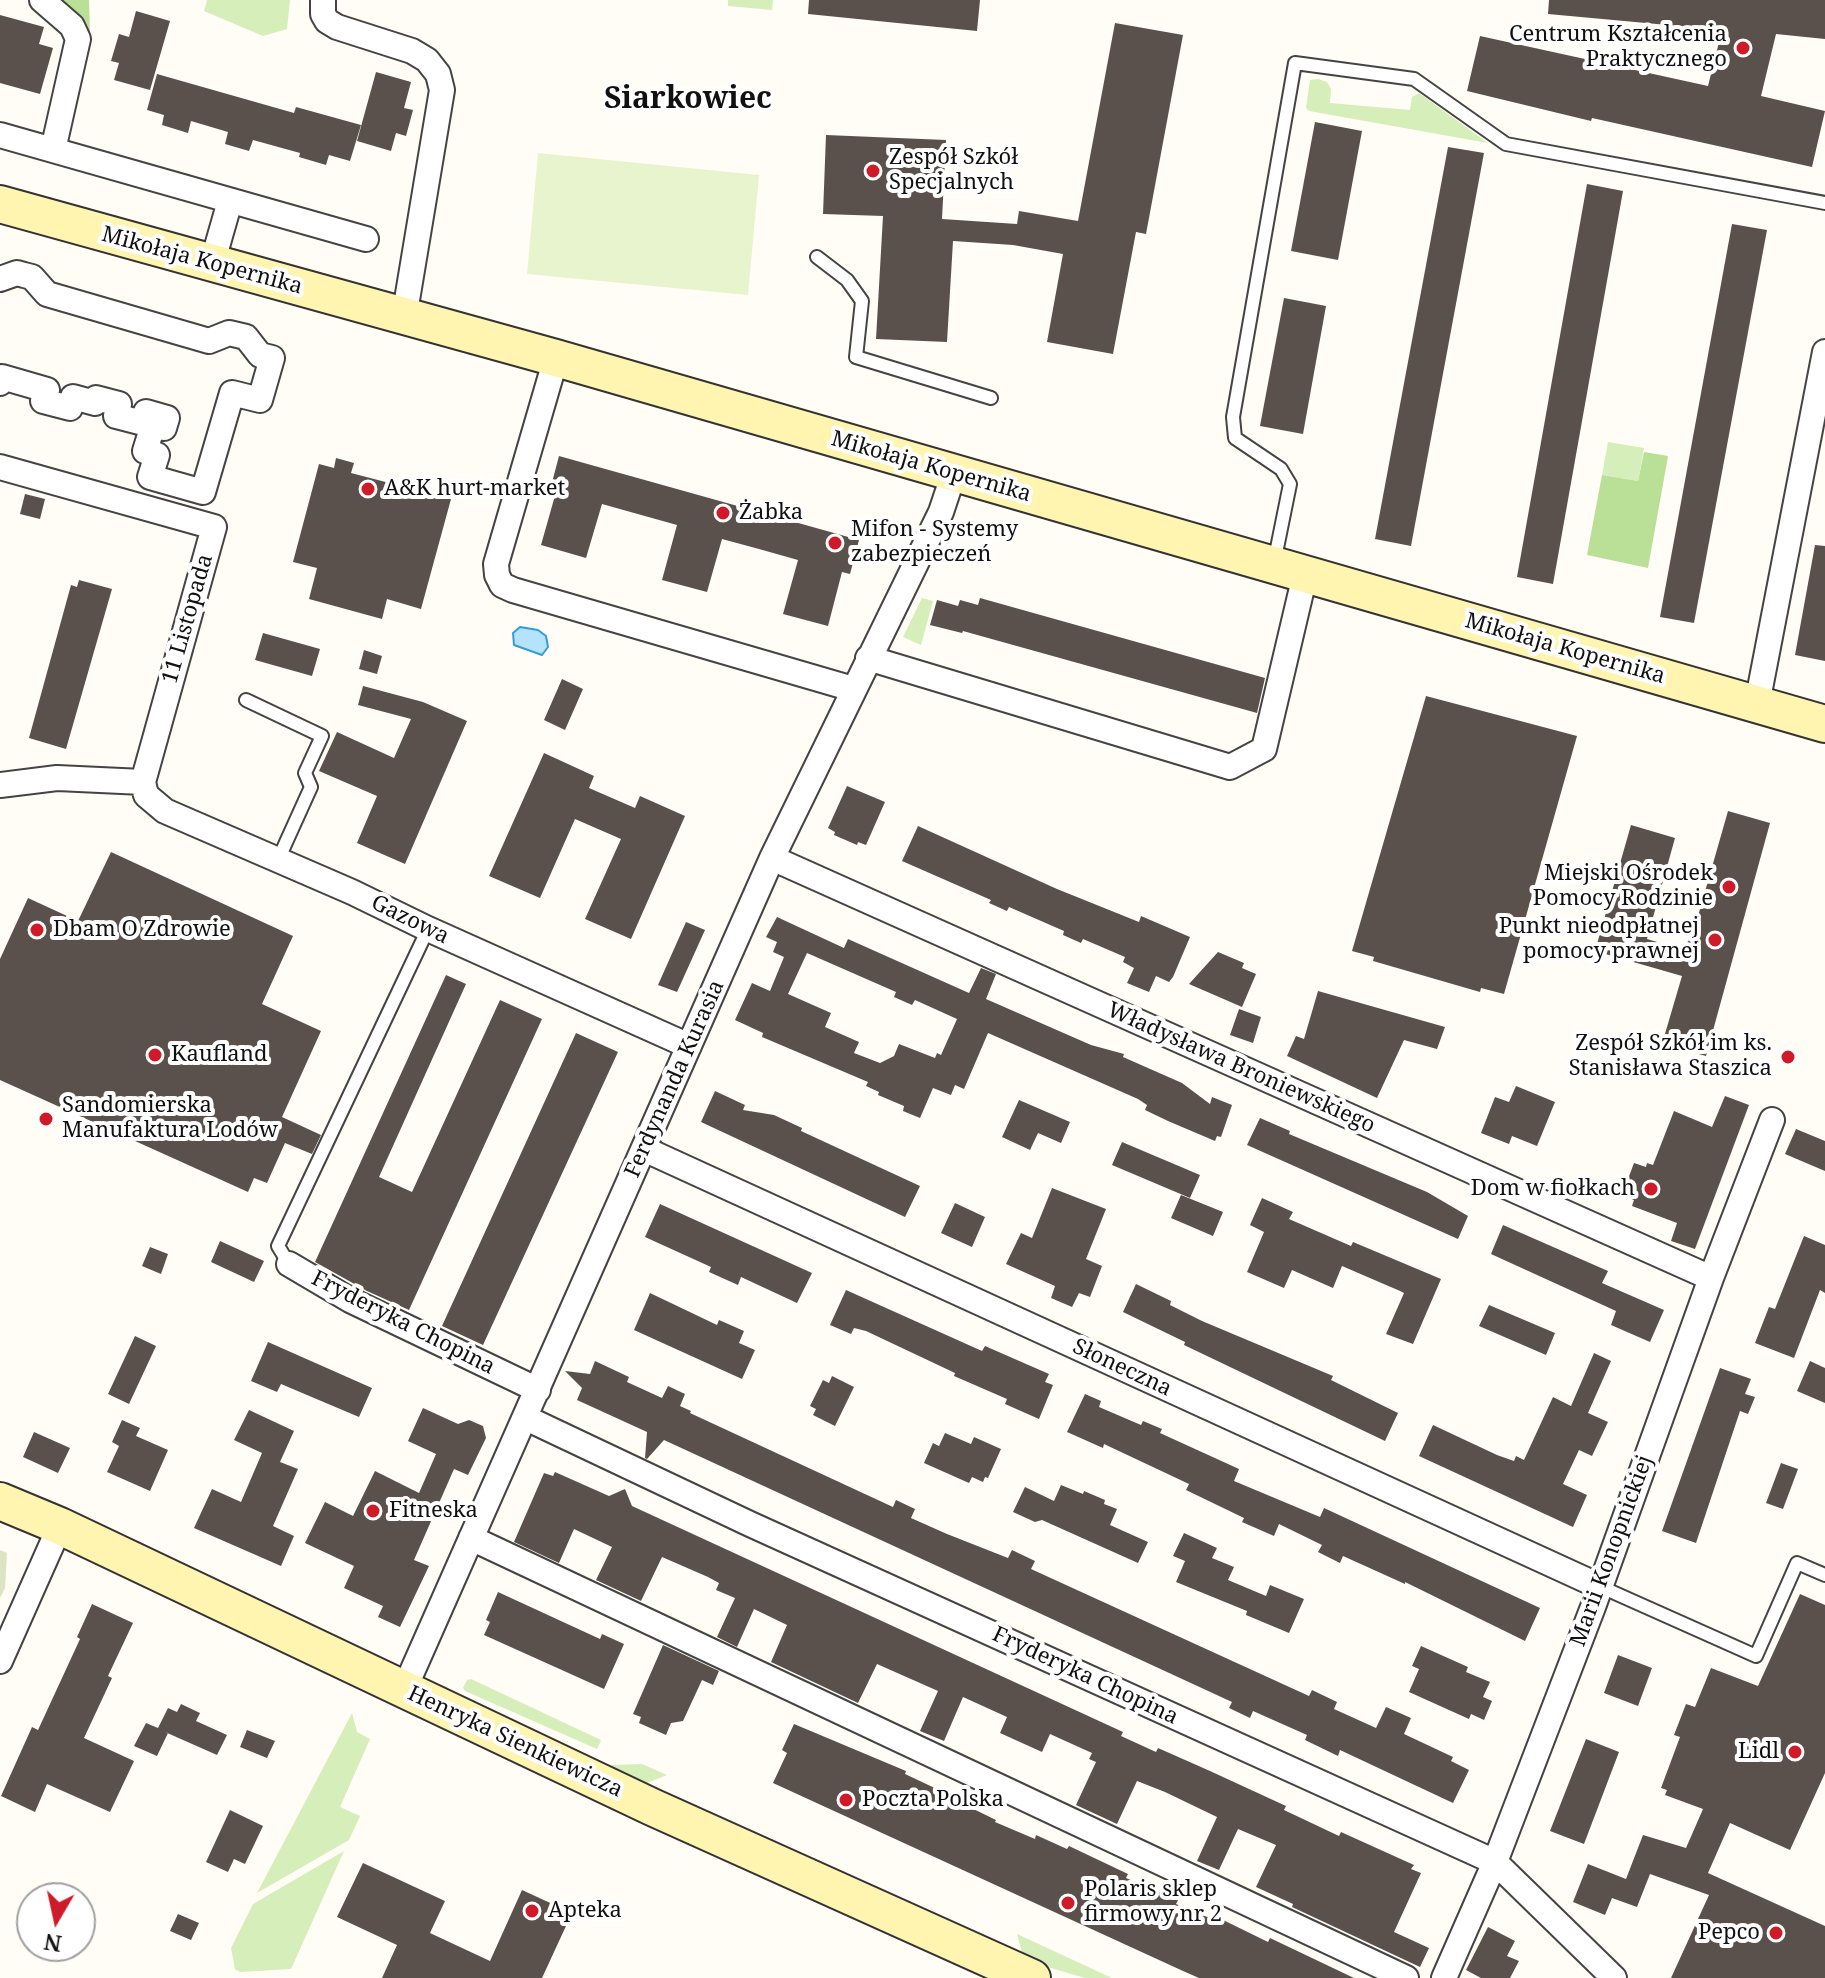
<!DOCTYPE html>
<meta charset="utf-8">
<style>
body{margin:0}
#map{position:relative;width:1825px;height:1978px;overflow:hidden;background:#fffdf5;font-family:"Noto Serif",serif}
canvas{display:block}
.north{position:absolute;left:16px;top:1882px;width:80px;height:80px;box-sizing:border-box;background:#fff;border:2px solid #a0a0a0;border-radius:50%;rotate:189deg;font-size:22px;font-weight:700;line-height:32px;text-align:center;color:#111}
.north::after{content:'';display:block;margin:auto;width:28px;height:36px;background:#cf1b29;clip-path:polygon(50% 0,100% 100%,50% 72%,0 100%)}
</style>
<div id="map">
<canvas width="1825" height="1978"></canvas>
<div class="north">N</div>
</div>
<script>
const g = document.querySelector('canvas').getContext('2d');
g.lineJoin = 'round';
function paint(path, color) { g.fillStyle = color; g.fill(path, 'evenodd'); }
const toPath = rows => new Path2D(rows.map(r => 'M' + r).join(''));
function stroke(path, color, width, dash) { g.strokeStyle = color; g.lineWidth = width; g.lineCap = dash ? 'butt' : 'round'; g.setLineDash(dash || []); g.stroke(path); }
function write(font, color, halo, rows, align = 'center') {
  g.font = font + ' "Noto Serif",serif'; g.lineWidth = 8; g.setLineDash([]); g.textBaseline = 'middle'; g.strokeStyle = halo; g.fillStyle = color; for (const [text, x, y, turn = 0] of rows) {
    g.save(); g.translate(x, y); g.rotate((+turn || 0) * Math.PI / 180); g.textAlign = isNaN(turn) ? turn : align; if (halo) g.strokeText(text, 0, 0); g.fillText(text, 0, 0); g.restore();
  }
}
paint(toPath([
 [207,0,290,0,287,29,263,36,204,11],
 [728,0,773,0,772,10,728,6],
 [1318,79,1327,82,1331,89,1330,103,1410,110,1412,97,1419,93,1488,143,1309,111,1306,108,1310,80],
 [1608,442,1644,448,1638,481,1602,475],
 [922,598,933,601,921,645,903,637],
 [471,1679,601,1740,597,1749,465,1691,463,1688,467,1680],
 [352,1713,357,1732,370,1739,340,1807,360,1816,349,1840,257,1893],
 [642,1764,667,1775,642,1785,612,1769,612,1765],
 [344,1851,291,1969,240,1972,235,1969,231,1948,253,1904],
 [1017,1934,1112,1978,1085,1978,1024,1960]
]), '#d6eeba');
paint(toPath([
 [56,0,89,0,90,36,75,41],
 [1644,452,1668,456,1648,568,1587,555,1602,475,1638,481]
]), '#bae098');
paint(toPath([
 [0,1550,7,1553,5,1588,0,1598]
]), '#dbe5c2');
paint(toPath([
 [538,153,759,175,748,295,527,274]
]), '#e8f4cd');
const water = toPath([
 [520,627,538,630,546,636,548,647,542,655,514,645,513,633,520,627]
]);
paint(water, '#b5e3fb');
stroke(water, '#359cd9', 2);
paint(toPath([
 [809,0,980,0,977,31,808,14],
 [1549,0,1825,0,1825,39,1776,34,1761,96,1825,111,1812,167,1592,118,1591,121,1467,91,1480,36,1708,86,1722,30,1548,14],
 [136,11,170,21,150,90,114,80,119,63,111,61,119,34,129,37],
 [0,15,44,27,39,44,53,48,40,94,0,83],
 [1115,23,1183,35,1146,234,1136,232,1113,354,1047,342,1063,254,1013,245,953,241,947,342,876,339,883,216,823,214,826,135,946,140,942,219,1017,224,1019,211,1078,221],
 [376,72,411,82,404,108,413,110,406,136,396,133,391,151,357,141],
 [157,74,294,113,296,107,361,125,350,161,329,155,326,165,299,157,300,153,253,140,249,151,225,144,228,132,191,121,188,133,162,125,164,115,147,110],
 [1315,122,1362,131,1338,260,1291,251],
 [1448,147,1484,153,1411,546,1375,539],
 [1587,184,1623,191,1553,584,1517,577],
 [1732,224,1767,230,1694,623,1660,617],
 [1284,298,1326,306,1303,434,1260,426],
 [559,456,859,540,850,574,842,572,828,626,783,614,798,560,759,549,722,539,707,592,662,580,677,525,602,504,586,558,541,545,556,492,550,490],
 [336,458,354,463,351,473,451,499,421,609,387,599,382,619,309,599,317,568,293,562,319,464,334,468],
 [25,494,45,499,40,519,20,514],
 [1815,545,1825,546,1825,661,1795,655],
 [79,580,112,589,66,749,29,738,71,585,77,587],
 [980,598,1265,678,1257,713,963,631,962,633,930,625,937,600,958,606,960,600,978,605],
 [263,633,320,649,312,676,255,660],
 [364,650,382,656,377,674,359,669],
 [562,679,583,689,565,730,544,720],
 [363,686,423,702,467,721,405,864,357,843,377,796,319,771,337,732,394,758,411,719,358,705],
 [1426,696,1577,736,1504,994,1481,988,1480,992,1373,961,1374,957,1352,951],
 [544,753,594,776,589,788,635,808,640,796,685,816,631,939,585,919,621,839,575,819,540,898,489,876],
 [847,786,885,802,866,845,858,842,857,845,834,835,835,832,828,828],
 [1728,811,1770,823,1706,1056,1662,1044,1682,976,1595,951,1631,825,1675,838,1647,939,1681,949,1692,937],
 [918,826,1057,889,1139,922,1141,916,1190,937,1173,977,1169,982,1156,976,1149,992,1127,983,1134,968,1123,962,1125,957,1083,939,1081,943,1063,935,1064,931,1009,907,1007,911,989,903,991,900,902,861],
 [111,852,293,936,262,1004,321,1031,282,1117,321,1135,312,1154,285,1143,267,1183,254,1178,248,1192,0,1080,0,959,28,898,78,921],
 [777,917,844,948,848,939,969,993,981,968,996,974,986,999,1091,1045,1124,1054,1123,1057,1182,1083,1210,1104,1212,1097,1232,1105,1221,1137,1217,1136,1215,1141,1168,1121,1145,1110,1147,1105,1138,1099,988,1033,964,1089,955,1085,951,1095,933,1088,920,1118,903,1111,904,1106,878,1095,879,1092,866,1086,868,1082,762,1037,763,1033,735,1020,752,983,770,991,784,957,773,952,777,942,766,937],
 [807,953,896,992,894,997,912,1005,915,1000,957,1019,941,1055,937,1053,935,1058,899,1044,894,1056,880,1063,854,1053,859,1042,825,1027,831,1013,788,994],
 [686,922,705,930,677,992,658,985],
 [1218,952,1244,963,1242,968,1256,974,1242,1007,1189,984],
 [446,975,466,984,379,1177,412,1192,500,1000,542,1019,409,1310,367,1291,315,1262],
 [1318,991,1445,1027,1437,1049,1404,1040,1377,1098,1287,1056,1296,1036,1304,1039],
 [1239,1009,1261,1017,1253,1043,1230,1035],
 [576,1033,618,1052,483,1345,442,1326],
 [1516,1086,1555,1102,1537,1146,1512,1136,1509,1144,1481,1133,1495,1097,1509,1102],
 [715,1091,745,1105,743,1110,774,1115,802,1128,801,1131,920,1186,905,1217,701,1122],
 [1725,1096,1749,1105,1695,1249,1671,1241,1677,1223,1632,1206,1634,1200,1622,1195,1634,1163,1646,1167,1647,1163,1653,1165,1674,1111,1712,1127],
 [1019,1100,1070,1122,1061,1143,1038,1133,1030,1150,1002,1137],
 [1260,1118,1290,1131,1289,1134,1427,1192,1468,1216,1458,1239,1247,1145],
 [1796,1129,1825,1141,1825,1171,1785,1154],
 [1122,1142,1200,1175,1190,1198,1112,1165],
 [1052,1188,1106,1209,1086,1259,1102,1266,1090,1297,1079,1293,1072,1307,1051,1298,1055,1286,1006,1264,1021,1233,1032,1238],
 [1181,1195,1223,1212,1213,1236,1171,1218],
 [1262,1198,1293,1212,1289,1219,1351,1246,1353,1242,1441,1279,1413,1344,1386,1334,1404,1293,1400,1291,1342,1266,1333,1288,1292,1270,1284,1288,1247,1272,1264,1232,1250,1225],
 [955,1203,985,1217,972,1247,941,1233],
 [660,1204,812,1273,797,1303,741,1277,738,1285,709,1272,711,1267,645,1237],
 [1503,1225,1608,1271,1602,1283,1664,1310,1650,1342,1611,1325,1616,1311,1491,1254],
 [1804,1236,1825,1245,1825,1293,1820,1290,1794,1358,1755,1343,1769,1307,1775,1309],
 [220,1241,264,1261,254,1282,211,1262],
 [150,1247,168,1254,161,1274,142,1266],
 [1136,1284,1171,1301,1170,1305,1202,1321,1333,1376,1331,1380,1398,1413,1385,1441,1184,1345,1185,1342,1123,1312],
 [846,1290,982,1351,985,1346,1049,1374,1045,1382,1053,1385,1039,1419,1005,1404,1007,1399,954,1376,955,1373,866,1331,854,1328,851,1334,830,1325],
 [650,1293,717,1325,719,1320,744,1331,739,1343,755,1350,742,1379,634,1330],
 [1489,1305,1555,1333,1546,1355,1479,1326],
 [135,1336,156,1346,129,1404,108,1394],
 [268,1342,372,1388,359,1417,281,1384,277,1392,251,1381],
 [1594,1353,1611,1361,1588,1413,1608,1422,1592,1456,1579,1450,1563,1484,1587,1495,1573,1527,1419,1456,1433,1425,1497,1455,1514,1461,1516,1456,1524,1460,1553,1397,1571,1406],
 [595,1361,629,1377,627,1382,662,1398,668,1386,685,1394,680,1406,691,1411,690,1413,893,1507,896,1500,915,1509,911,1518,947,1534,1008,1558,1012,1550,1035,1561,1031,1569,1309,1696,1312,1690,1337,1702,1334,1709,1376,1728,1386,1707,1411,1718,1404,1734,1453,1757,1451,1761,1469,1770,1453,1803,1340,1750,1338,1756,1305,1740,1307,1735,1253,1711,1250,1718,1229,1708,1232,1702,664,1440,647,1459,645,1458,647,1432,577,1400,582,1388,565,1371,590,1374],
 [1810,1361,1825,1368,1825,1403,1797,1391],
 [1720,1368,1751,1379,1745,1394,1755,1397,1748,1414,1740,1411,1696,1543,1662,1531],
 [832,1376,854,1387,835,1426,813,1415,816,1409,810,1406,823,1380,829,1383],
 [1085,1394,1101,1401,1099,1407,1141,1425,1143,1421,1162,1429,1160,1433,1239,1469,1234,1481,1320,1517,1324,1508,1540,1608,1525,1641,1405,1582,1405,1584,1343,1556,1340,1563,1318,1552,1322,1545,1279,1524,1274,1536,1242,1522,1244,1518,1186,1490,1189,1484,1104,1444,1103,1448,1067,1432],
 [423,1408,458,1424,469,1420,483,1426,486,1438,468,1475,454,1469,414,1560,429,1566,400,1627,378,1617,383,1606,344,1588,354,1566,305,1543,325,1502,353,1516,375,1471,419,1493,436,1454,408,1441],
 [249,1410,294,1431,280,1462,298,1469,273,1526,294,1536,281,1566,194,1528,212,1489,241,1502,262,1453,234,1440],
 [122,1420,140,1428,136,1436,168,1450,150,1491,107,1472,119,1446,112,1442],
 [34,1432,70,1448,58,1473,23,1457],
 [945,1433,971,1444,974,1437,1001,1449,988,1478,985,1477,983,1482,972,1477,969,1483,924,1463,933,1443,939,1446],
 [1781,1463,1798,1469,1783,1509,1766,1503],
 [555,1472,609,1496,625,1489,632,1506,1123,1732,1121,1736,1156,1752,1158,1748,1210,1771,1286,1806,1284,1810,1339,1836,1341,1832,1414,1865,1411,1869,1421,1873,1394,1932,1429,1948,1420,1967,1292,1907,1293,1904,1256,1887,1276,1845,1238,1829,1219,1870,1197,1861,1217,1817,1165,1792,1137,1781,1117,1824,1076,1805,1096,1762,1089,1759,1092,1753,1050,1734,1042,1752,1000,1733,1007,1717,963,1697,944,1741,920,1731,938,1691,877,1664,858,1703,771,1662,787,1625,754,1609,737,1647,717,1637,735,1598,716,1590,719,1583,708,1577,662,1557,641,1601,596,1580,612,1547,574,1529,559,1563,514,1542,544,1473,553,1476],
 [1061,1485,1083,1494,1084,1491,1105,1500,1104,1504,1117,1509,1110,1525,1148,1542,1138,1563,1042,1520,1035,1522,1013,1512,1025,1487,1054,1501],
 [1184,1533,1217,1548,1212,1558,1234,1567,1228,1580,1266,1596,1270,1585,1304,1599,1289,1633,1246,1615,1247,1611,1176,1582,1185,1561,1173,1556],
 [498,1592,600,1639,602,1634,624,1644,604,1689,484,1635,490,1622,486,1620],
 [1800,1594,1825,1605,1825,1773,1790,1850,1730,1823,1708,1873,1825,1926,1825,1978,1671,1978,1709,1895,1650,1874,1637,1907,1612,1898,1605,1915,1573,1902,1588,1864,1626,1879,1643,1835,1686,1848,1703,1809,1665,1795,1667,1790,1661,1788,1680,1737,1674,1735,1686,1704,1695,1707,1711,1668,1758,1686],
 [92,1604,133,1623,108,1676,112,1678,84,1738,134,1761,110,1812,47,1784,35,1812,1,1796,32,1727,38,1730,80,1639,77,1637],
 [663,1645,719,1671,713,1685,702,1680,683,1721,671,1723,666,1735,639,1723,641,1717,633,1714],
 [1421,1646,1468,1667,1466,1672,1490,1682,1483,1697,1492,1701,1484,1720,1471,1714,1469,1719,1409,1692,1419,1669,1412,1666],
 [1618,1655,1652,1668,1638,1706,1604,1693],
 [181,1704,200,1713,196,1721,227,1735,217,1755,165,1732,168,1733,157,1756,134,1746,146,1723,158,1728,168,1708,177,1712],
 [794,1724,906,1771,905,1774,956,1798,955,1800,996,1820,995,1822,1035,1839,1036,1835,1067,1849,1069,1846,1128,1874,1126,1878,1178,1900,1176,1904,1217,1921,1219,1918,1268,1942,1270,1938,1354,1978,1199,1978,1183,1971,773,1783,787,1753,782,1750],
 [247,1730,275,1741,267,1758,240,1747],
 [1586,1739,1619,1752,1584,1844,1550,1831],
 [230,1810,263,1826,245,1864,234,1859,228,1872,206,1862],
 [363,1863,445,1901,430,1933,490,1961,522,1890,572,1913,542,1978,382,1978,397,1945,337,1917],
 [178,1914,199,1923,191,1940,170,1931],
 [1488,1927,1515,1941,1507,1956,1519,1961,1510,1978,1481,1978,1466,1970]
]), '#5b514c');
const lane = toPath([
 [817,257,847,280,862,301,856,357,991,398],
 [1274,563,1290,484,1281,469,1235,438,1233,417,1295,63,1414,79,1506,144,1825,203],
 [246,700,322,736,305,773,311,787,278,860],
 [289,1264,278,1246,428,929],
 [1599,1586,1756,1656,1797,1563,1825,1575]
]);
const street = toPath([
 [42,0,72,26,78,39,53,150],
 [323,0,323,14,327,21,337,27,412,51,427,60,438,74,442,90,404,318],
 [0,135,366,239],
 [212,264,230,201],
 [0,279,17,273,24,275,32,277,47,294,209,341,229,333,246,337,260,355,272,358,260,400,232,393,203,492,150,477,157,455,145,451,153,425,164,428,167,418,146,412,143,423,116,416,119,404,96,398,95,403,73,397,70,408,43,401,47,390,2,377,0,383],
 [556,358,496,564,497,575,502,585,513,590,853,689],
 [0,467,214,527,143,782,146,795,165,811,352,892,428,929,689,1046],
 [868,658,1230,767,1264,749,1305,575],
 [1757,704,1825,352],
 [0,785,57,778,143,782],
 [772,858,1711,1278],
 [644,1149,1599,1586],
 [289,1264,350,1300,538,1390],
 [526,1418,750,1524,1495,1862,1614,1978],
 [471,1538,1406,1978],
 [0,1661,60,1526],
 [404,1690,772,858,941,512,954,473],
 [1444,1978,1495,1862,1593,1607,1711,1278,1772,1120]
]);
const secondary = toPath([
 [0,204,556,358,1825,724],
 [0,1501,60,1526,652,1807,1032,1978]
]);
stroke(lane, '#444', 16);
stroke(street, '#444', 28);
stroke(secondary, '#333', 40);
stroke(lane, '#fff', 12);
stroke(street, '#fff', 24);
stroke(secondary, '#fff4b0', 36);
for (const [x, y, r, color] of [
 [1743,48,8,"#cf1b29"],
 [873,171,8,"#cf1b29"],
 [368,489,8,"#cf1b29"],
 [723,513,8,"#cf1b29"],
 [835,543,8,"#cf1b29"],
 [1729,887,8,"#cf1b29"],
 [37,930,8,"#cf1b29"],
 [1715,940,8,"#cf1b29"],
 [155,1055,8,"#cf1b29"],
 [1788,1057,8,"#cf1b29"],
 [46,1119,8,"#cf1b29"],
 [1651,1189,8,"#cf1b29"],
 [373,1511,8,"#cf1b29"],
 [1795,1752,8,"#cf1b29"],
 [846,1800,8,"#cf1b29"],
 [1068,1903,8,"#cf1b29"],
 [532,1911,8,"#cf1b29"],
 [1776,1933,8,"#cf1b29"]
]) { const dot = new Path2D(); dot.arc(x, y, r, 0, 2 * Math.PI); g.fillStyle = color; g.fill(dot); stroke(dot, '#fff', 3); }
write('22px', '#111', '#fff', [
 ["Centrum Kształcenia",1727,35,"right"],
 ["Praktycznego",1727,60,"right"],
 ["Zespół Szkół",889,158],
 ["Specjalnych",889,183],
 ["A&K hurt-market",384,489],
 ["Żabka",739,513],
 ["Mifon - Systemy",851,530],
 ["zabezpieczeń",851,555],
 ["Miejski Ośrodek",1713,874,"right"],
 ["Pomocy Rodzinie",1713,899,"right"],
 ["Punkt nieodpłatnej",1699,927,"right"],
 ["pomocy prawnej",1699,952,"right"],
 ["Dbam O Zdrowie",53,930],
 ["Zespół Szkół im ks.",1772,1044,"right"],
 ["Stanisława Staszica",1772,1069,"right"],
 ["Kaufland",171,1055],
 ["Sandomierska",62,1106],
 ["Manufaktura Lodów",62,1131],
 ["Dom w fiołkach",1635,1189,"right"],
 ["Fitneska",389,1511],
 ["Lidl",1779,1752,"right"],
 ["Poczta Polska",862,1800],
 ["Polaris sklep",1084,1890],
 ["firmowy nr 2",1084,1915],
 ["Apteka",548,1911],
 ["Pepco",1760,1933,"right"]
], 'left');
write('22px', '#111', '#fff', [
 ["Mikołaja Kopernika",202,261,15],
 ["Mikołaja Kopernika",931,467,16],
 ["11 Listopada",188,619,-74],
 ["Mikołaja Kopernika",1565,649,16],
 ["Gazowa",410,920,26],
 ["Władysława Broniewskiego",1241,1068,24],
 ["Ferdynanda Kurasia",675,1079,-66],
 ["Fryderyka Chopina",403,1323,27],
 ["Słoneczna",1122,1368,25],
 ["Marii Konopnickiej",1612,1551,-70],
 ["Fryderyka Chopina",1085,1676,25],
 ["Henryka Sienkiewicza",515,1742,25]
]);
write('bold 30px', '#111', '#fff', [
 ["Siarkowiec",688,99]
]);
</script>
